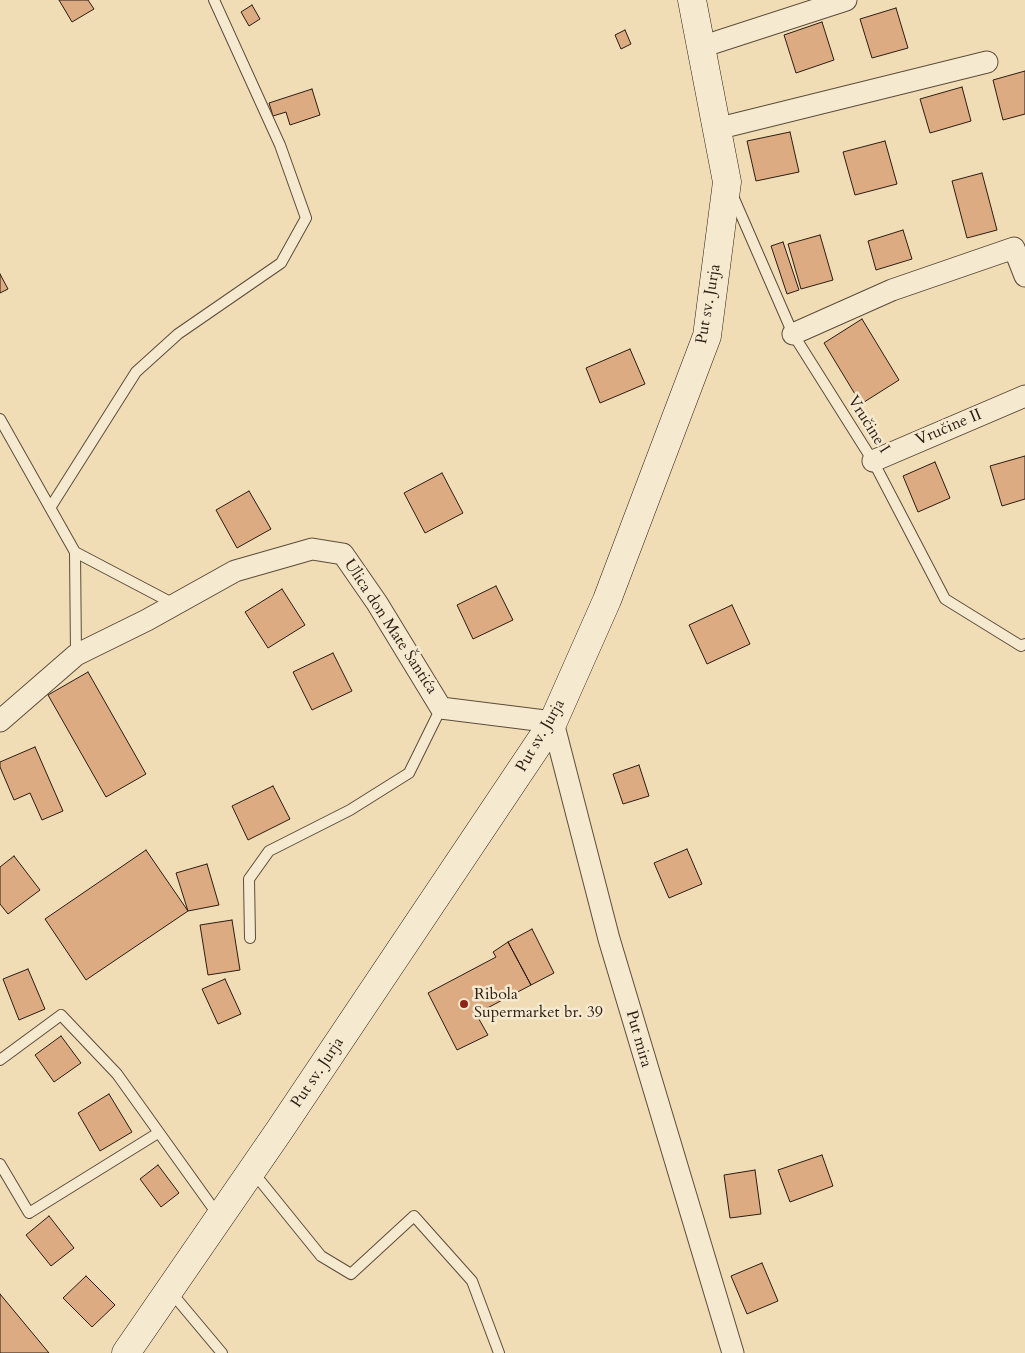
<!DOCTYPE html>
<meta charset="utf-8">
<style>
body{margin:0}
canvas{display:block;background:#f0ddb5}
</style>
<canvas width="1025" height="1353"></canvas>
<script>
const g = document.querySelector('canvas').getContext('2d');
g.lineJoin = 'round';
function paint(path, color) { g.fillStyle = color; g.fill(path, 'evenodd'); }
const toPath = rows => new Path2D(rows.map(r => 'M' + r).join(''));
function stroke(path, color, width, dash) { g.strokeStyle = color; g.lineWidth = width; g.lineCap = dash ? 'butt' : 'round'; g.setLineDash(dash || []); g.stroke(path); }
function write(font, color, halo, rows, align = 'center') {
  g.font = font + ' Cardo,serif'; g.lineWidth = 5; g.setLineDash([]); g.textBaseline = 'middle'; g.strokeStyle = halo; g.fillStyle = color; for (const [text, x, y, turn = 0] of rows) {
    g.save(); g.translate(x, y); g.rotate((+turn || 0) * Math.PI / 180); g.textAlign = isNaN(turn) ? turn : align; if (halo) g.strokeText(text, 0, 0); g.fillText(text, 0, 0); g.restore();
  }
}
const building = toPath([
 [59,0,88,0,94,9,72,22,59,0],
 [252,5,260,19,249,26,241,12,252,5],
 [896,8,908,48,872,58,860,19,896,8],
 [822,22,834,60,796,73,784,35,822,22],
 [625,30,631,44,621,49,615,35,625,30],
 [1025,71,1025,114,1003,120,993,80,1025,71],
 [962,87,971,121,930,133,920,99,962,87],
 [312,89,320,115,290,125,286,112,273,116,269,103,312,89],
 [790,132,799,172,756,181,747,141,790,132],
 [885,141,897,184,855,195,843,152,885,141],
 [982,173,997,230,967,238,952,181,982,173],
 [903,230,912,259,876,270,868,241,903,230],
 [820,235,833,280,801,289,788,244,820,235],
 [783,242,799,290,787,294,771,246,783,242],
 [0,274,8,289,0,293,0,274],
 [862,319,899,380,861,404,824,343,862,319],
 [630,349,645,384,600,403,586,368,630,349],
 [1025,456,1025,499,1002,506,990,466,1025,456],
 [935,462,950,498,918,512,903,476,935,462],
 [442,473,463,513,425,533,404,493,442,473],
 [249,491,271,529,237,548,216,510,249,491],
 [496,586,513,620,473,639,457,605,496,586],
 [282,589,305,625,268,648,245,612,282,589],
 [732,605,750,644,707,664,689,625,732,605],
 [333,653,352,691,312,710,293,672,333,653],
 [88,672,146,774,106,797,48,695,88,672],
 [35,747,63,811,42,820,30,793,14,800,0,767,0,762,35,747],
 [639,765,649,796,623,804,613,774,639,765],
 [273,786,290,819,248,840,232,806,273,786],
 [687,849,702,884,669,898,654,863,687,849],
 [146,850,188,911,86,980,45,919,146,850],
 [14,856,40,890,8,914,0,904,0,867,14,856],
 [207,864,219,905,188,911,176,873,207,864],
 [232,920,240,970,208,975,200,925,232,920],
 [532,929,554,973,531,985,508,942,532,929],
 [508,942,531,985,476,1014,488,1035,457,1050,428,993,496,957,493,952,508,942],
 [28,969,45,1009,19,1020,3,979,28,969],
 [225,979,241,1014,218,1024,202,989,225,979],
 [61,1036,81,1063,54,1082,35,1055,61,1036],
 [109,1094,132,1132,100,1151,78,1113,109,1094],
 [822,1155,833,1186,790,1202,778,1170,822,1155],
 [158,1165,179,1193,161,1207,140,1179,158,1165],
 [755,1170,761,1214,730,1218,724,1175,755,1170],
 [49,1216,74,1248,51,1266,26,1235,49,1216],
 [762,1263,778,1301,747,1314,731,1276,762,1263],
 [86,1276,115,1305,92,1327,63,1298,86,1276],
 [0,1294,49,1353,0,1353,0,1294]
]);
paint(building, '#dcab82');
stroke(building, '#2c1c12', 1);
const lane = toPath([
 [732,194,793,334,873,461,945,599,1021,646,1025,644],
 [0,419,75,552,174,604],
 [50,508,136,372,178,334,281,263,306,218,280,145,214,0],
 [75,552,76,655],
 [250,938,249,879,269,851,350,810,409,773,441,708],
 [0,1060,61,1015,117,1074,218,1215],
 [0,1164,29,1213,158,1133],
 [253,1172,321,1256,351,1274,414,1216,472,1281,499,1353],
 [170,1291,222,1353]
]);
const street = toPath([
 [701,47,846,0],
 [716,129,987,62],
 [793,334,892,290,1014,248,1025,276],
 [873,461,1025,396],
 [0,721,76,655,147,620,235,571,312,549,343,554,377,603,441,708,553,722,609,939,733,1353]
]);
const secondary = toPath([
 [126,1353,279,1131,553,722,607,600,707,336,727,182,692,0]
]);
stroke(lane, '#5d4c3b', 12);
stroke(street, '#5d4c3b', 23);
stroke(secondary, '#2c1c12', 29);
stroke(lane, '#f5e9cf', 10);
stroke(street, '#f5e9cf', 21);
stroke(secondary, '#f5e9cf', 28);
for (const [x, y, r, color] of [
 [464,1004,5,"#8f2418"]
]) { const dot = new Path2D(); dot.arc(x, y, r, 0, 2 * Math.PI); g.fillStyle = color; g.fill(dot); stroke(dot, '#f5e9cf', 2); }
write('16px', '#2c1c12', '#f5e9cf', [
 ["Put sv. Jurja",709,304,-80],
 ["Vručine I",868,425,58],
 ["Vručine II",949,428,-23],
 ["Ulica don Mate Šantića",390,627,57],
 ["Put sv. Jurja",541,736,-60],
 ["Put mira",638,1039,74],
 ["Put sv. Jurja",318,1073,-56]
]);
write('16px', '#2c1c12', '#f5e9cf', [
 ["Ribola",474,995],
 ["Supermarket br. 39",474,1013]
], 'left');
</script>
